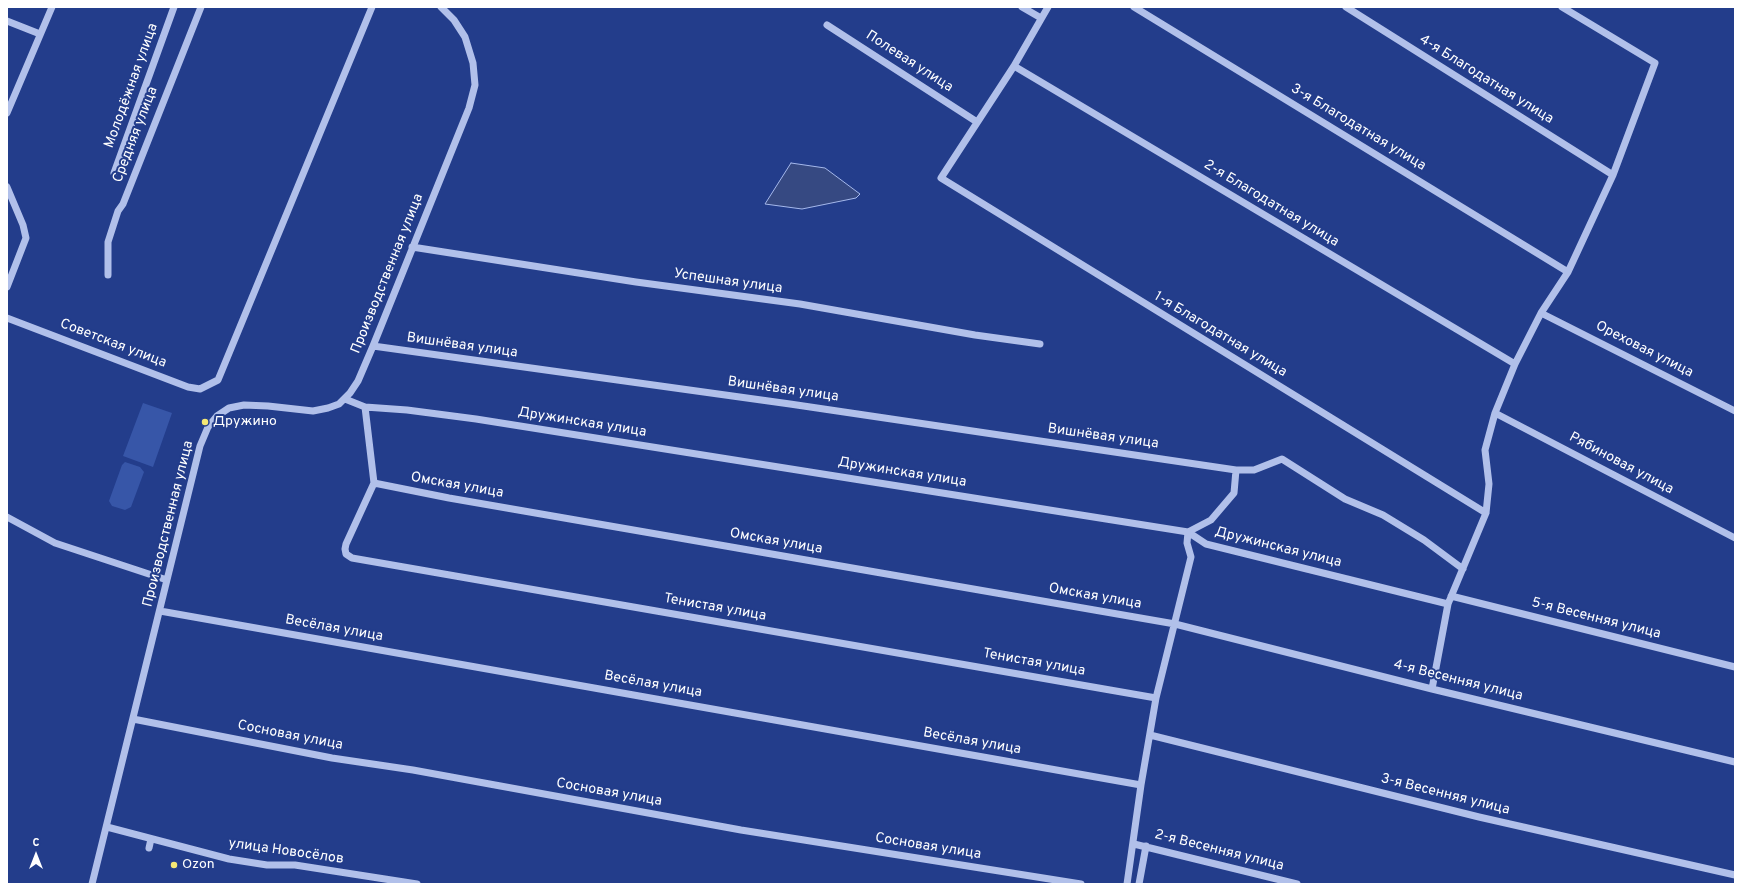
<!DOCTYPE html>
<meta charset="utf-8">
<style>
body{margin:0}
#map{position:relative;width:1742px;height:891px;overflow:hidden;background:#233d8b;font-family:Overpass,sans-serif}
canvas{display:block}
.frame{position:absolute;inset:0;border:8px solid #fff;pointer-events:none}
.north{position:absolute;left:16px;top:835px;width:40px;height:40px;-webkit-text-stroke:3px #233d8b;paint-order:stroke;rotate:0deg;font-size:11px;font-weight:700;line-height:16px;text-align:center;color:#fff}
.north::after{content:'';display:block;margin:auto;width:14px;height:18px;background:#fff;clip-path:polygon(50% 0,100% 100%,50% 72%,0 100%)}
</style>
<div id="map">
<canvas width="1742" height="891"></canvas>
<div class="frame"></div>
<div class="north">С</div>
</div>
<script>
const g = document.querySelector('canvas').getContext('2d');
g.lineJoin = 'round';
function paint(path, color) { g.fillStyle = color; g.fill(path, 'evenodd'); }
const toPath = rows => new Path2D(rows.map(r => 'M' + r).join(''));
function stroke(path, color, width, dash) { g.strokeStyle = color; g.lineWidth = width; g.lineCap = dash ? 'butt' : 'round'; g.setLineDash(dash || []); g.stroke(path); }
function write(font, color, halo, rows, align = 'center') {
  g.font = font + ' Overpass,sans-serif'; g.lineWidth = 4; g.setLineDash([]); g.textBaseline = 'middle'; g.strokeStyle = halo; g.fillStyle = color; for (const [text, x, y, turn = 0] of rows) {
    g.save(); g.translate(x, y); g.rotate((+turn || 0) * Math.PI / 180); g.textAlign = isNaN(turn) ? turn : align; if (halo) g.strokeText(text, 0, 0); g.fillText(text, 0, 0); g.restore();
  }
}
paint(toPath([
 [143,403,172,413,153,467,123,456],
 [125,462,140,467,144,472,131,507,125,510,112,506,109,501,122,465]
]), '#3756a8');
const water = toPath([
 [791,163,825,168,860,194,856,198,802,209,765,204,791,163]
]);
paint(water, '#364982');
stroke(water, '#a5b8eb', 1);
stroke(toPath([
 [1022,7,1041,18],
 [1048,7,1014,66,941,178,1486,513],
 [1134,7,1568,272],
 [1346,7,1613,175],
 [7,21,40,34],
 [827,25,977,122],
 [1014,66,1515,364],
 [7,113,52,7],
 [114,173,174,7],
 [7,187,23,225,26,238,7,287],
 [412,247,636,282,800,304,975,335,1040,344],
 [108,275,108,242,118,211,123,204,201,7],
 [1541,313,1735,411],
 [7,318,188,387,200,389,218,380,372,7],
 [373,346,790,404,1236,470],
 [345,399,365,407,407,410,476,419,1188,532,1206,544,1448,604],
 [365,407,374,483,346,544,345,549,346,554,352,558,1156,698],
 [1495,413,1735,538],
 [374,483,449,498,1175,624,1432,689,1735,762],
 [7,517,55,543,167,580],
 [1451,596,1735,667],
 [160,611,1141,785],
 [1432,689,1448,604,1486,513,1489,484,1485,450,1495,413,1515,364,1541,313,1568,272,1613,175,1655,63,1562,7],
 [133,719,332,758,413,770,741,830,1081,884],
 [1150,735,1479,817,1735,875],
 [107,827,229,859,267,865,295,865,417,884],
 [1134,844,1297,884],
 [149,848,151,839],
 [92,884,200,446,208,427,217,416,229,408,244,405,268,406,313,411,328,408,339,404,350,393,358,381,373,346,469,108,475,85,473,63,465,37,454,20,441,7],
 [1127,884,1141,785,1156,698,1191,557,1187,543,1188,532,1211,520,1234,493,1236,470,1254,470,1282,459,1345,499,1383,515,1424,540,1463,569],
 [1139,884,1146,846]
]), '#b1c0ea', 7);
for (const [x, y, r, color] of [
 [205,422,4,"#f5e874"],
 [174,865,4,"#f5e874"]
]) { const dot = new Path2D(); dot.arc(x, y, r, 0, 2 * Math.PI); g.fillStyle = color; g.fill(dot); stroke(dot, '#233d8b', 1.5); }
write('14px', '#fff', '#233d8b', [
 ["Полевая улица",909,62,33],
 ["4-я Благодатная улица",1486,80,32],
 ["Молодёжная улица",132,86,-70],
 ["3-я Благодатная улица",1358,128,31],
 ["Средняя улица",136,135,-69],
 ["2-я Благодатная улица",1271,204,31],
 ["Производственная улица",388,274,-68],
 ["Успешная улица",728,282,8],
 ["1-я Благодатная улица",1220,335,31],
 ["Советская улица",113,344,21],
 ["Вишнёвая улица",462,346,8],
 ["Ореховая улица",1644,350,27],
 ["Вишнёвая улица",783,390,8],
 ["Дружинская улица",582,423,9],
 ["Вишнёвая улица",1103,437,8],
 ["Рябиновая улица",1621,464,28],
 ["Дружинская улица",902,473,9],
 ["Омская улица",457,486,10],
 ["Производственная улица",169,524,-76],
 ["Омская улица",776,542,10],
 ["Дружинская улица",1278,548,14],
 ["Омская улица",1095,597,10],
 ["Тенистая улица",715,608,10],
 ["5-я Весенняя улица",1596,619,14],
 ["Весёлая улица",334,629,10],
 ["Тенистая улица",1034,663,10],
 ["4-я Весенняя улица",1458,681,14],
 ["Весёлая улица",653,685,10],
 ["Сосновая улица",290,736,11],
 ["Весёлая улица",972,742,10],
 ["Сосновая улица",609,793,10],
 ["3-я Весенняя улица",1445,795,14],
 ["Сосновая улица",928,847,9],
 ["2-я Весенняя улица",1219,851,14],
 ["улица Новосёлов",286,852,8]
]);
write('14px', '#fff', '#233d8b', [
 ["Дружино",213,422],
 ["Ozon",182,865]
], 'left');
</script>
